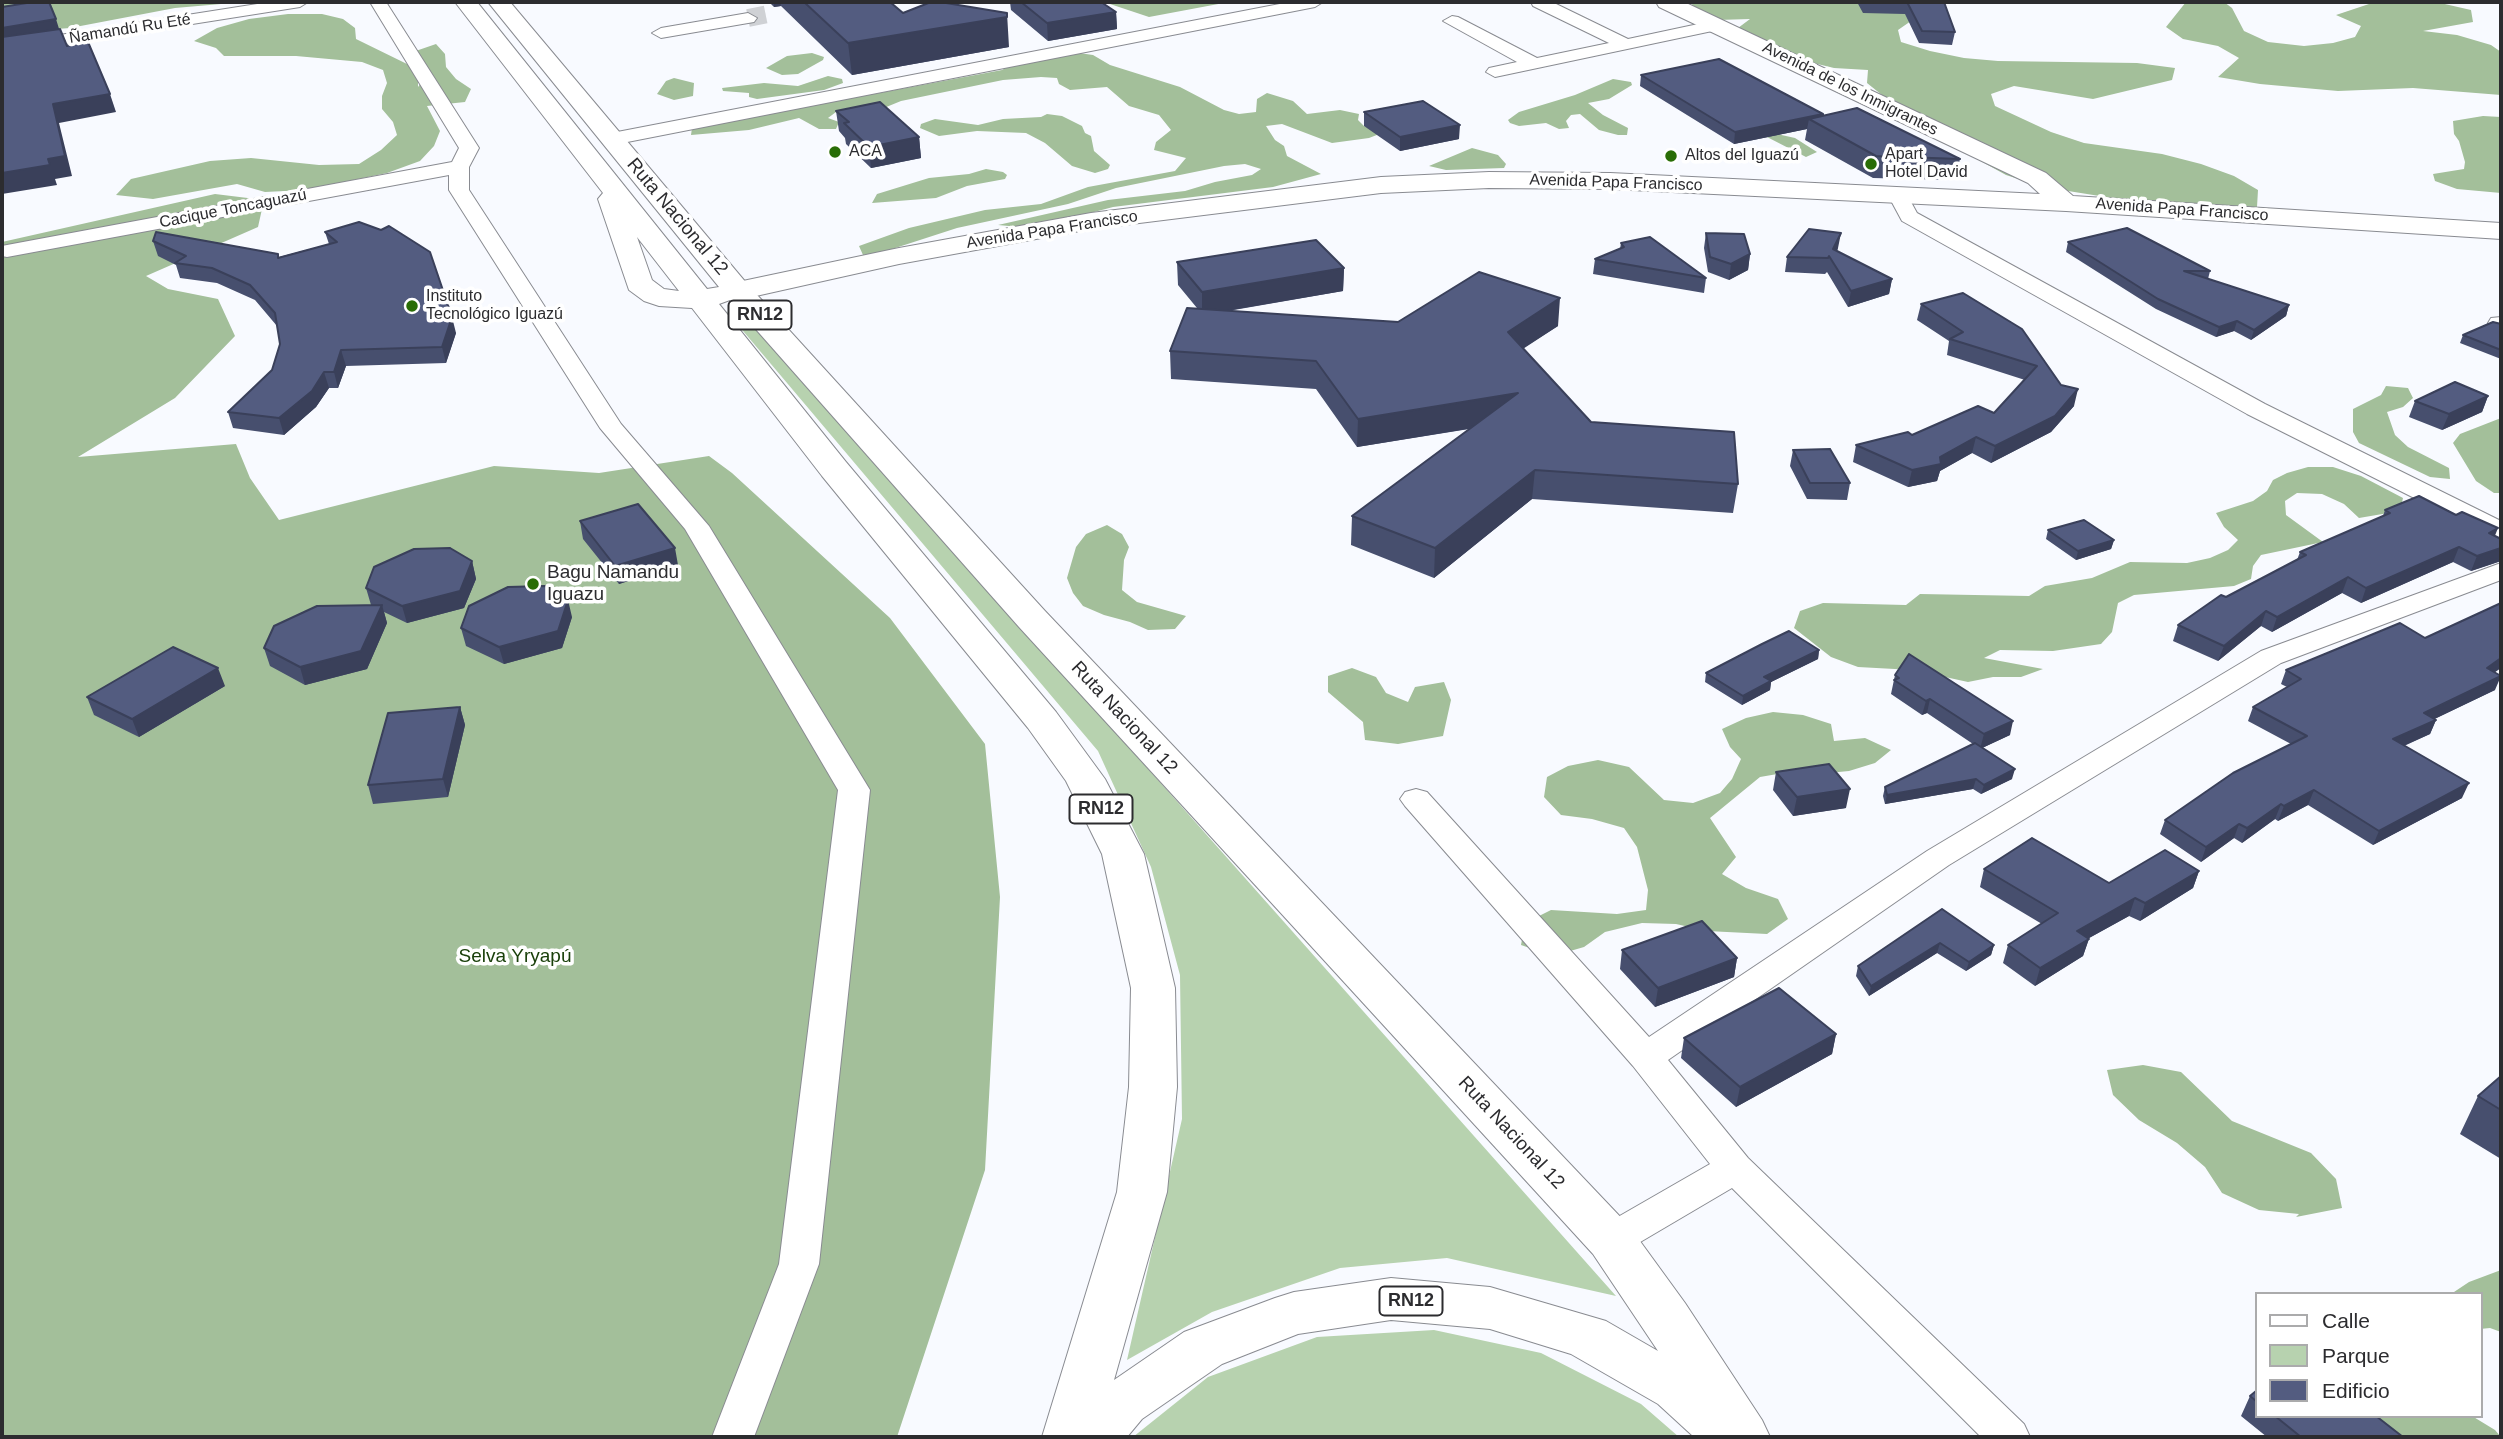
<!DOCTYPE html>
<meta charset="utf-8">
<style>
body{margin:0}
#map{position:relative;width:2503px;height:1439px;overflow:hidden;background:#f8faff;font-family:Helvetica,sans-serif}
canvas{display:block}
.frame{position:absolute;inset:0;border:4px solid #2c2c2f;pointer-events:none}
.legend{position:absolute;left:2255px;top:1292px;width:228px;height:126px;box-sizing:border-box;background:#fff;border:2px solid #ababac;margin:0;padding:9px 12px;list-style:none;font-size:21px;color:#2c2c2f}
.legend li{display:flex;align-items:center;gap:14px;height:35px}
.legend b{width:35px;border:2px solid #ababac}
</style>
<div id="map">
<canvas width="2503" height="1439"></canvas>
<div class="frame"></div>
<ul class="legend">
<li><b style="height:9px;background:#fff"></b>Calle</li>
<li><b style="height:19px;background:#b7d2af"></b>Parque</li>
<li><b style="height:19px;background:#535c80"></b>Edificio</li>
</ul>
</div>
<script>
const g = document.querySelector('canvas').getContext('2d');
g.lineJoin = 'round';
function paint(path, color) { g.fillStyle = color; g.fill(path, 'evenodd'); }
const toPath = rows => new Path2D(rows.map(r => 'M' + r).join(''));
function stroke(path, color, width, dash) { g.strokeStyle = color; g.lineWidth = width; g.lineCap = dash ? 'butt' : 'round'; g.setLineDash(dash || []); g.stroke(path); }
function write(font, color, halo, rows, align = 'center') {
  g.font = font + ' Helvetica,sans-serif'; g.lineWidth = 7; g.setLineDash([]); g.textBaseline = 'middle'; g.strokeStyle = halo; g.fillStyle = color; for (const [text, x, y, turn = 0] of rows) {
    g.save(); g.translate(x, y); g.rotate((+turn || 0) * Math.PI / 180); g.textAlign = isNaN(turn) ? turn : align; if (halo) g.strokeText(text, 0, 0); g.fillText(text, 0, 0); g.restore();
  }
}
paint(toPath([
 [740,309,1616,1296,1447,1258,1340,1268,1212,1312,1127,1360,1182,1119,1180,975,1151,867,1098,751,727,312],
 [1434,1330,1541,1353,1641,1404,1679,1437,1133,1437,1208,1377,1317,1337]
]), '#b7d2af');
paint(toPath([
 [2,2,244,2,175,8,70,28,31,31,2,7],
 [1104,2,1229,2,1149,17],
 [1690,2,1906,2,1911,21,1898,30,1901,42,1930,51,1964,58,1998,61,2137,63,2175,68,2172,80,2093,99,2014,86,1991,94,1995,106,2051,132,2084,143,2162,154,2201,164,2234,176,2258,190,2257,207,2216,208,2131,201,2043,187,2006,175,1928,132,1867,83,1868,70,1834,68,1801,60,1738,28,1750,19,1717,20,1697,10],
 [2186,2,2224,2,2232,8,2244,31,2268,42,2304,46,2333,43,2355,37,2361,26,2336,15,2375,2,2436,2,2471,10,2473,22,2423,31,2457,35,2491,45,2501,52,2501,95,2413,88,2338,91,2260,84,2218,77,2239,58,2218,46,2183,39,2166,27],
 [288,14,322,14,343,19,355,28,356,39,407,64,418,76,418,87,427,75,407,54,436,44,445,54,446,67,456,79,471,89,465,102,427,106,440,131,434,146,420,161,387,173,305,190,265,192,237,184,153,199,116,195,131,179,210,161,251,158,319,165,359,164,381,150,397,135,393,122,382,109,382,96,387,83,383,70,362,62,296,56,224,56,216,48,194,41,217,28,249,19],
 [812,53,824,57,823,60,798,74,782,75,766,68,787,56],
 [1079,53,1093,55,1110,65,1180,87,1224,110,1239,114,1256,112,1257,99,1267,93,1293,101,1307,114,1340,110,1359,114,1358,120,1364,126,1382,133,1369,138,1332,143,1282,124,1266,126,1275,140,1284,146,1287,156,1321,174,1273,187,1113,207,1060,221,1038,222,1020,227,998,225,1108,200,1185,191,1215,182,1252,175,1261,169,1245,164,1224,166,1116,188,1068,204,957,228,886,251,863,255,859,246,909,228,985,210,1041,204,1088,187,1175,171,1186,158,1154,150,1156,142,1171,130,1159,115,1129,106,1107,87,1070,90,1059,84,1057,78,1041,77,1003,80,901,101,874,112,836,112,828,118,839,122,836,129,819,129,799,118,749,130,691,135,692,128,1002,70,1011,65],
 [828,76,842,79,843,83,824,90,757,99,749,97,749,93,723,91,722,88,764,83,798,86],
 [674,78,694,83,693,96,674,100,657,94,666,81],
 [1613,79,1631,82,1632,85,1609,99,1588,103,1603,115,1628,128,1627,135,1618,135,1599,130,1580,114,1571,115,1566,121,1569,128,1559,129,1546,123,1519,126,1510,123,1508,120,1519,112,1575,95],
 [1047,114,1062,116,1082,126,1085,133,1091,136,1094,151,1110,165,1108,169,1095,173,1072,166,1045,143,1026,133,977,131,939,136,920,128,921,124,935,119,978,125,1003,119,1041,117],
 [2483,116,2501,117,2501,193,2457,189,2435,181,2433,174,2464,169,2465,162,2459,141,2454,134,2453,121],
 [1777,134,1795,138,1817,152,1806,157,1767,137],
 [1472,148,1498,155,1506,164,1504,168,1446,170,1429,166],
 [986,169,1003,172,1007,175,1005,179,967,186,936,198,872,203,877,194,929,178,969,174],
 [215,194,264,200,258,227,146,276,168,289,218,299,235,336,175,398,78,457,236,444,250,478,279,520,494,466,599,473,709,456,732,473,890,618,985,744,1000,897,985,1170,897,1437,2,1437,2,242],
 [2386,386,2408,388,2413,398,2403,407,2387,412,2395,435,2408,447,2449,468,2450,479,2430,477,2359,443,2353,432,2353,409,2381,395],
 [2501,418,2501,493,2494,493,2476,481,2453,443,2460,434],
 [2308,467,2333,467,2361,476,2403,498,2400,511,2359,518,2344,504,2322,494,2297,493,2285,501,2286,515,2323,542,2261,555,2253,566,2251,579,2234,586,2134,595,2118,603,2112,632,2101,644,2053,651,2000,650,1984,658,2043,669,2021,677,1993,677,1968,682,1913,670,1858,667,1831,657,1794,628,1800,611,1823,603,1906,605,1920,594,2029,596,2045,586,2092,578,2130,562,2187,563,2210,558,2228,550,2238,540,2224,527,2216,513,2253,501,2267,491,2273,480,2287,473],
 [1107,525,1122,534,1129,547,1124,560,1122,590,1137,602,1186,616,1175,629,1148,630,1130,622,1104,615,1083,606,1073,593,1067,578,1076,547,1086,534],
 [1352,668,1376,677,1386,693,1408,702,1415,687,1444,682,1451,700,1443,736,1398,744,1365,740,1363,722,1328,692,1328,676],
 [1773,712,1803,715,1831,724,1834,741,1865,738,1891,750,1875,763,1849,771,1818,774,1789,772,1760,777,1710,818,1736,857,1722,874,1746,888,1778,899,1788,919,1767,934,1707,931,1676,924,1642,923,1605,932,1584,947,1553,956,1521,945,1525,923,1551,910,1617,914,1646,910,1648,890,1637,847,1624,828,1592,819,1561,815,1544,797,1547,777,1568,766,1598,760,1629,767,1664,800,1693,803,1720,793,1732,779,1741,759,1730,747,1722,729,1746,718],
 [2143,1065,2181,1072,2232,1121,2311,1153,2336,1179,2342,1208,2296,1217,2299,1214,2259,1210,2222,1193,2205,1167,2177,1143,2139,1120,2113,1095,2107,1070],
 [2501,1270,2501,1332,2490,1328,2480,1329,2480,1294,2451,1294,2469,1282],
 [2354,1416,2472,1416,2495,1430,2501,1437,2374,1437]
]), '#a3bf9a');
stroke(toPath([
 [748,18,768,14]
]), '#cfd1d5', 18, [18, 10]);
const street = toPath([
 [270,2,308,2,300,7,2,54,2,44,270,2],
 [370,2,386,2,479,148,469,167,469,190,621,424,709,526,870,790,819,1264,754,1437,712,1437,779,1264,838,790,685,529,600,428,449,190,449,175,7,257,2,256,2,246,7,245,452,162,459,148,370,2],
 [1290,2,1323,2,1315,7,612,145,602,139,612,133,1290,2],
 [1531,2,1552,2,1628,39,1717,20,1726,25,1717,30,1495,77,1486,72,1489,68,1517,62,1443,21,1452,16,1458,17,1537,58,1609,43,1533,6,1531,2],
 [748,13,757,18,754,22,661,38,652,33,661,28,748,13],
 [1898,189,1905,191,1917,213,2265,404,2501,521,2501,539,2492,537,2247,414,1902,221,1888,195,1891,191,1898,189],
 [2501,317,2501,331,2491,328,2488,323,2491,318,2501,317],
 [2501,563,2501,580,2281,663,1949,865,1668,1060,1748,1158,2024,1424,2030,1437,1981,1437,1732,1188,1625,1251,1611,1256,1597,1251,1591,1240,1597,1229,1710,1164,1633,1066,1405,806,1400,799,1405,792,1416,789,1427,792,1649,1037,1927,851,2261,651,2501,563]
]);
const secondary = toPath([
 [1656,2,1684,2,2046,173,2073,196,2501,223,2501,239,2066,211,1610,189,1489,188,1381,193,1091,229,899,264,738,300,728,297,724,291,728,285,738,282,899,248,1091,213,1381,177,1489,172,1610,173,2040,194,2028,183,1659,7,1656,2]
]);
const highway = toPath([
 [455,2,477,2,707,289,719,287,488,2,510,2,748,285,1045,611,1629,1226,1685,1303,1762,1420,1770,1437,1694,1437,1658,1404,1571,1354,1490,1329,1391,1320,1298,1334,1222,1364,1142,1419,1127,1437,1042,1437,1117,1192,1129,1087,1131,988,1102,854,1066,781,1028,728,822,476,692,308,659,306,644,301,629,290,598,199,603,193,455,2],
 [637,237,679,291,664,289,652,280,637,237],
 [730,300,1019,627,1593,1254,1658,1351,1606,1321,1490,1287,1391,1278,1294,1292,1275,1298,1184,1332,1114,1380,1167,1192,1177,1087,1175,988,1144,854,1105,779,1056,712,846,462,719,304,730,300]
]);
stroke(street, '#898b91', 2);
stroke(secondary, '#898b91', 2);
stroke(highway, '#898b91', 2);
paint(street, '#fff');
paint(secondary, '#fff');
paint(highway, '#fff');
paint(toPath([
 [769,2,890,2,903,13,1009,47,852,75,781,6,774,7],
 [1010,2,1101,2,1116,12,1117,29,1048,41,1011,10],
 [1857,2,1944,2,1955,32,1952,45,1919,43,1905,14,1863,13],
 [1641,75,1823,116,1960,159,1955,180,1873,178,1805,140,1807,129,1734,144,1640,86],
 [836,111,919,137,921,158,871,168,846,144,845,138,839,131],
 [1364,112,1459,139,1400,151,1364,126],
 [325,232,456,333,446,363,346,366,338,388,329,388,316,407,284,435,233,428,228,412,272,370,280,344,277,326,255,300,217,283,180,278,176,265,158,256,153,241,279,257,329,244],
 [1706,233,1750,254,1748,270,1729,280,1708,272,1704,248],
 [2068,242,2210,271,2208,279,2289,305,2286,316,2251,340,2234,331,2216,337,2156,309,2066,252],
 [1621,243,1706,278,1704,293,1593,274,1595,259,1620,249],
 [1838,248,1837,251,1892,279,1889,294,1848,307,1827,272,1825,274,1785,272,1787,257],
 [1177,262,1344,268,1343,291,1228,311,1398,322,1558,326,1523,348,1591,422,1738,484,1733,513,1532,499,1434,578,1351,545,1352,516,1469,429,1357,447,1316,389,1171,379,1170,351,1197,308,1178,285],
 [1921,304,2022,329,2074,406,2051,432,1991,463,1972,453,1940,471,1937,481,1908,487,1853,462,1856,445,1912,435,1994,413,2025,380,1947,355,1949,341,1917,320],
 [2501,324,2501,359,2460,343,2463,335],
 [2488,396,2482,412,2442,430,2409,417,2415,401],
 [1793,450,1850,483,1847,500,1807,499,1790,466],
 [2385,510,2495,536,2501,539,2501,561,2471,571,2453,562,2361,603,2342,593,2272,632,2261,626,2218,661,2173,641,2178,625,2226,597,2297,560,2300,552,2383,516],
 [580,521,678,565,619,584,583,539],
 [2048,530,2114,540,2111,549,2076,560,2046,539],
 [472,561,476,579,464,608,407,623,384,612,387,623,367,669,305,685,270,666,264,648,371,605,366,588],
 [572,617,562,648,504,664,466,646,461,628],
 [2425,638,2495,673,2495,690,2434,719,2436,720,2430,734,2404,746,2462,798,2373,845,2308,805,2278,821,2275,819,2242,843,2234,838,2201,862,2160,834,2165,820,2291,744,2248,721,2253,707,2287,687,2281,684,2286,670],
 [1819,650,1818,659,1771,682,1770,690,1742,705,1705,682,1706,673],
 [1895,675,2010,735,1982,748,2012,779,1981,794,1973,789,1885,804,1883,796,1885,787,1973,744,1927,713,1922,715,1891,694],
 [225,686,139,737,94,715,87,697],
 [460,707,465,725,448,797,373,804,368,785],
 [1776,772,1846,808,1793,816,1773,790],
 [1984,869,2109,883,2199,871,2193,888,2140,921,2129,916,2089,938,2083,956,2035,986,2003,963,2008,945,2042,924,1980,887],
 [1942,909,1994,945,1991,955,1966,971,1937,953,1869,996,1856,976,1858,966],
 [1622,950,1737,958,1734,977,1655,1007,1620,969],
 [1836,1034,1832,1054,1736,1107,1681,1058,1684,1038],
 [2501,1076,2501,1159,2460,1134,2478,1096],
 [2256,1391,2256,1416,2376,1416,2403,1437,2267,1437,2241,1416,2250,1396]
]), '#474f6e');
paint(toPath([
 [774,2,780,2,781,6,774,7],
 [1116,12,1117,29,1048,41,1047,23],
 [1007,13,1009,47,852,75,848,43],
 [56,19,60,32,2,41,2,28],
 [110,94,116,112,59,123,72,176,55,179,57,185,2,194,2,173,48,159,53,104],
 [1823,114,1821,126,1809,119,1807,129,1734,144,1735,132],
 [1460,125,1459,139,1400,151,1400,137],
 [919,137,921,158,871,168,869,147],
 [1841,233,1838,248,1832,261,1833,249],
 [1750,254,1748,270,1729,280,1731,264],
 [1344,268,1343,291,1202,315,1202,292],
 [1892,279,1889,294,1848,307,1851,291],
 [1560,298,1558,326,1506,360,1508,332],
 [2289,305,2286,316,2251,340,2254,330],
 [452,317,456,333,446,363,442,347],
 [2237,321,2234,331,2216,337,2219,327],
 [341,350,346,366,338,388,334,372],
 [324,372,329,388,316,407,284,435,279,418],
 [2078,389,2074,406,2051,432,1991,463,1995,446],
 [1518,393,1516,421,1357,447,1358,419],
 [2488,396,2482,412,2442,430,2449,414],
 [1976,437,1972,453,1940,471,1937,481,1908,487,1912,470,1940,457],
 [1535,470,1532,499,1434,578,1435,548],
 [2498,528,2492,543,2489,533],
 [2114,540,2111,549,2076,560,2078,551],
 [2459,547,2453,562,2361,603,2366,588],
 [675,548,678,565,619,584,615,566],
 [2501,548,2501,561,2471,571,2477,556],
 [472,561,476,579,464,608,407,623,402,606],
 [2348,577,2342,593,2272,632,2277,617],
 [568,600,572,617,562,648,504,664,499,647],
 [382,605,387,623,367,669,305,685,300,667],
 [2266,611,2261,626,2218,661,2224,646],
 [1819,650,1818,659,1771,682,1770,690,1742,705,1743,696,1764,677],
 [2501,658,2501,668,2481,682,2487,668],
 [218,668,225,686,139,737,132,719],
 [2501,676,2495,690,2418,727,2424,713],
 [1930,699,1927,713,1922,715,1926,701],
 [460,707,465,725,448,797,443,779],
 [2436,720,2430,734,2387,753,2393,739],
 [2013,721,2010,735,1980,749,1984,734],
 [2015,769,2012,779,1981,794,1984,785],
 [1976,779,1973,789,1885,804,1887,795],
 [2469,783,2462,798,2373,845,2379,831],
 [1850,789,1846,808,1793,816,1797,797],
 [2314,790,2308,805,2278,821,2284,806],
 [2281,804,2275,819,2242,843,2247,828],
 [2239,824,2234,838,2201,862,2206,847],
 [2199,871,2193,888,2140,921,2145,903],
 [2135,898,2129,916,2071,948,2077,931],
 [2089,939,2083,956,2035,986,2040,968],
 [1940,943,1937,953,1869,996,1871,986],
 [1994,945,1991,955,1966,971,1969,962],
 [1737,958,1734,977,1655,1007,1658,988],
 [1836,1034,1832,1054,1736,1107,1740,1087]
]), '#3a405a');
const building = toPath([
 [33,2,49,2,56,19,2,28,2,7,33,2],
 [804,2,890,2,903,13,931,2,940,2,1007,13,1007,17,848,43,804,2],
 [1021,2,1101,2,1116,12,1047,23,1021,2],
 [1907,2,1944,2,1955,32,1922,31,1907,2],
 [60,29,67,46,88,42,110,94,53,104,65,156,48,159,50,165,2,173,2,37,60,29],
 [1719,59,1823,114,1735,132,1641,75,1719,59],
 [1423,101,1460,125,1400,137,1364,112,1423,101],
 [880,102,919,137,869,147,844,123,849,122,836,111,880,102],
 [1857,108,1960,159,1876,156,1809,119,1857,108],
 [359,222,381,230,389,226,430,252,452,317,442,347,341,350,334,372,324,372,312,391,279,418,228,412,272,370,280,344,275,313,250,285,212,268,175,263,186,256,153,241,156,232,278,254,278,258,337,242,325,232,359,222],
 [2127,228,2210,271,2184,271,2289,305,2254,330,2237,321,2219,327,2158,299,2068,242,2127,228],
 [1809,229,1841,233,1833,249,1892,279,1851,291,1829,256,1828,258,1787,257,1809,229],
 [1706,233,1744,234,1750,254,1731,264,1710,257,1706,233],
 [1650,237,1706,278,1595,259,1624,247,1621,243,1650,237],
 [1316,240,1344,268,1202,292,1177,262,1316,240],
 [1479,272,1560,298,1508,332,1591,422,1734,432,1738,484,1535,470,1435,548,1352,516,1518,393,1358,419,1316,361,1170,351,1187,308,1398,322,1479,272],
 [1963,293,2022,329,2061,385,2078,389,2055,416,1995,446,1976,437,1940,457,1941,464,1912,470,1856,445,1908,432,1912,435,1978,406,1994,413,2037,366,1950,339,1963,332,1921,304,1963,293],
 [2493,322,2501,324,2501,350,2463,335,2493,322],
 [2455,382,2488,396,2449,414,2415,401,2455,382],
 [1830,449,1850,483,1810,483,1793,450,1830,449],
 [2419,496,2456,515,2462,512,2498,528,2489,533,2501,539,2501,548,2477,556,2459,547,2366,588,2348,577,2277,617,2266,611,2224,646,2178,625,2221,595,2226,597,2306,555,2300,552,2390,513,2385,510,2419,496],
 [638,504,675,548,615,566,580,521,638,504],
 [2084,520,2114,540,2078,551,2048,530,2084,520],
 [450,548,472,561,460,591,402,606,366,588,374,567,414,549,450,548],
 [545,586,568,600,558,631,499,647,461,628,469,606,508,587,545,586],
 [2501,603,2501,658,2487,668,2501,676,2424,713,2436,720,2393,739,2469,783,2379,831,2314,790,2284,806,2281,804,2247,828,2239,824,2206,847,2165,820,2233,773,2307,736,2253,707,2301,679,2286,670,2400,623,2425,638,2501,603],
 [382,605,361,651,300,667,264,648,274,626,317,606,382,605],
 [1789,631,1819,650,1764,677,1771,681,1743,696,1706,673,1762,644,1789,631],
 [173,647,218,668,132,719,87,697,173,647],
 [1909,654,2013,721,1984,734,1930,699,1926,701,1894,680,1899,678,1895,675,1909,654],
 [460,707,443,779,368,785,388,713,460,707],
 [1975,743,2015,769,1984,785,1976,779,1887,795,1885,787,1975,743],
 [1829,764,1850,789,1797,797,1776,772,1829,764],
 [2032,838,2109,883,2165,850,2199,871,2145,903,2135,898,2077,931,2089,939,2040,968,2008,945,2058,913,1984,869,2032,838],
 [1942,909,1994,945,1969,962,1940,943,1871,986,1858,966,1942,909],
 [1702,921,1737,958,1658,988,1622,950,1702,921],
 [1779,988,1836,1034,1740,1087,1684,1038,1779,988],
 [2501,1076,2501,1110,2478,1096,2501,1076],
 [2256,1391,2256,1401,2250,1396,2256,1391],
 [2275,1416,2376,1416,2403,1437,2301,1437,2275,1416]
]);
paint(building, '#535c80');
stroke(building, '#3a405a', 2);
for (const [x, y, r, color] of [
 [835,152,7,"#296d06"],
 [1671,156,7,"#296d06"],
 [1871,164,7,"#296d06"],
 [412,306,7,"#296d06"],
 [533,584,7,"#296d06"]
]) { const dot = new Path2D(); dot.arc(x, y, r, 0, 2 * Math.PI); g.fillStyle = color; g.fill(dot); stroke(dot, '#fff', 2.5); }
write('16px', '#2c2c2f', '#fff', [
 ["Ñamandú Ru Eté",130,29,-9],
 ["Avenida de los Inmigrantes",1850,89,26],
 ["Avenida Papa Francisco",1616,183,2],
 ["Cacique Toncaguazú",233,209,-11],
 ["Avenida Papa Francisco",2182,210,4],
 ["Avenida Papa Francisco",1052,230,-9]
]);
write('16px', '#2c2c2f', '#fff', [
 ["ACA",849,152],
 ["Apart",1885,155],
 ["Hotel David",1885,173],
 ["Altos del Iguazú",1685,156],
 ["Instituto",426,297],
 ["Tecnológico Iguazú",426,315]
], 'left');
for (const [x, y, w] of [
 [760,315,63],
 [1101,809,63],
 [1411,1301,63]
]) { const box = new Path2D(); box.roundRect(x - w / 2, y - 14.5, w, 29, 5); g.fillStyle = '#fff'; g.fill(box); stroke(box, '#2c2c2f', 2); }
write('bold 18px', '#2c2c2f', null, [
 ["RN12",760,315],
 ["RN12",1101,809],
 ["RN12",1411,1301]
]);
write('19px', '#2c2c2f', '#fff', [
 ["Ruta Nacional 12",677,217,50],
 ["Ruta Nacional 12",1124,718,47],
 ["Ruta Nacional 12",1511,1133,47]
]);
write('19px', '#2c2c2f', '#fff', [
 ["Bagu Namandu",547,573],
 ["Iguazu",547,595]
], 'left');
write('19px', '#1a400b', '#fff', [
 ["Selva Yryapú",515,957]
]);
</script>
